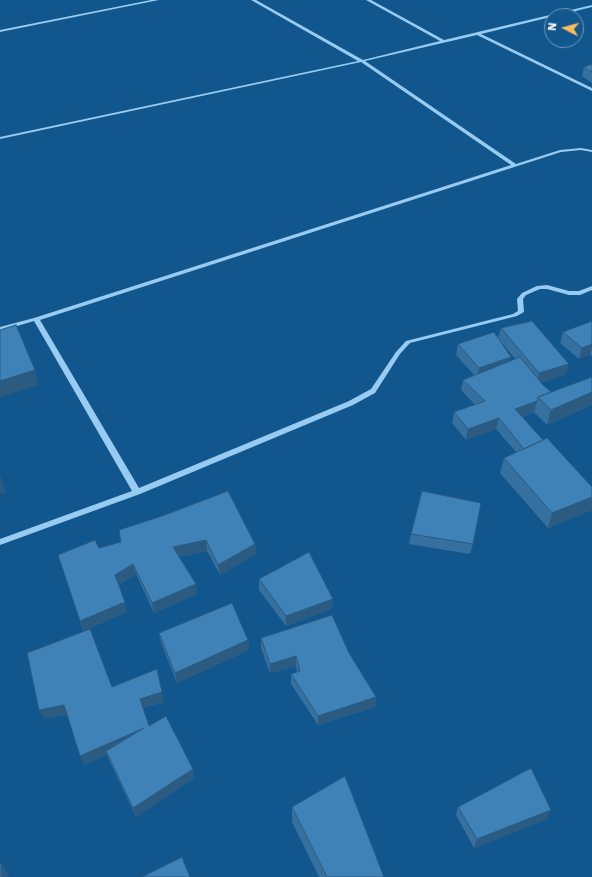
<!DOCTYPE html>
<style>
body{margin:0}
#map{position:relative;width:592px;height:877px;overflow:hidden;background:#11568c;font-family:"Work Sans",sans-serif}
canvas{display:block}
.north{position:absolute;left:544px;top:8px;width:40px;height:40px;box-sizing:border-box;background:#11568c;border:1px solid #709aba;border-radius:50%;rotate:276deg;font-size:11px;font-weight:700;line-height:16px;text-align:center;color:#fff}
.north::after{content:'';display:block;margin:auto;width:14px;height:18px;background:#ffbb59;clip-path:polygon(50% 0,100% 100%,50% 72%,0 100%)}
</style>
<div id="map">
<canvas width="592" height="877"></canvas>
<div class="north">N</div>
</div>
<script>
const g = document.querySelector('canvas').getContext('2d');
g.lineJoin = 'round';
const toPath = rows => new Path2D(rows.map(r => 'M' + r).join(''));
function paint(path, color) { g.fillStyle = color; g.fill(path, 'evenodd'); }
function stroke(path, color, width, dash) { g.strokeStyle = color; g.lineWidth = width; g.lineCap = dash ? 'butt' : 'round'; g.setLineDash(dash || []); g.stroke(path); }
paint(toPath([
 [151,0,159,0,0,32,0,30,151,0],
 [251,0,256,0,363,60,440,41,366,0,371,0,444,40,592,5,592,7,481,34,592,88,592,91,477,35,365,61,516,164,560,150,581,148,592,150,592,152,581,150,561,152,40,320,139,488,349,401,371,389,396,352,406,341,513,314,518,311,517,299,522,293,537,286,547,285,569,291,579,291,592,286,592,290,580,295,569,295,547,289,540,289,526,295,523,299,524,312,517,316,410,343,400,354,375,393,353,405,140,494,0,545,0,539,132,491,34,321,0,331,0,327,34,318,511,165,361,62,0,139,0,137,358,61,251,0]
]), '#98cbf2');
paint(toPath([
 [592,64,592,83,582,76,584,67],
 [592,321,592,357,590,354,579,359,560,343,563,332],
 [501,328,566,374,541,383,551,392,592,377,592,405,547,425,534,412,522,417,543,440,592,487,592,510,548,528,500,473,504,458,516,452,496,429,466,440,452,423,454,412,475,405,461,390,463,380,474,375,456,355,458,344,498,338],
 [502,343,515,359,510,361],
 [119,530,255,544,256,554,220,575,207,551,179,557,197,594,154,613,136,574,119,585,127,612,83,631,58,555,99,548,121,542],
 [411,534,473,544,470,554,409,544],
 [259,579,333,599,332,609,286,626,259,590],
 [159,633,248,640,249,650,177,683,161,643],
 [261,638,349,653,376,697,375,707,318,725,291,684,291,674,297,672,296,666,270,673,261,648],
 [112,687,164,702,143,708,149,726,193,769,194,778,136,817,109,760,107,755,84,765,67,715,43,719],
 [292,807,384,877,319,877,292,822],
 [458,807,547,819,474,848,456,815]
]), '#35709e');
paint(toPath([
 [592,344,592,347,590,354,579,359,582,348],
 [511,357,508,367,477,378,479,368],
 [569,364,566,374,537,384,539,373],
 [35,370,39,385,0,397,0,381],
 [592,392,592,405,547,425,551,410],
 [537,401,534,412,513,420,515,409],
 [499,418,496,429,466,440,468,429],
 [0,477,1,477,6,492,0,494],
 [592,497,592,510,548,528,552,513],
 [206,540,207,551,175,558,173,547],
 [255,544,256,554,220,575,218,565],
 [133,564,136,574,118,585,115,575],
 [196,584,197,594,154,613,152,603],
 [333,599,332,609,286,626,286,616],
 [125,602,127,612,83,631,80,621],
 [248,640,249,650,177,683,175,673],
 [296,656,296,666,270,673,270,664],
 [159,679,164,702,142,708,140,699],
 [376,697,375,707,318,725,318,716],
 [64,705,67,715,43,719,39,710],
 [144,728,106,751,107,755,84,765,80,756],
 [193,769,194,778,136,817,133,808],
 [551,810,547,819,474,848,477,839],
 [1,863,8,874,9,877,2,877]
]), '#2b5b81');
const building = toPath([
 [592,64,592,72,584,67,592,64],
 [532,321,569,364,539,373,501,328,532,321],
 [592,321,592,344,582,348,563,332,592,321],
 [16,325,35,370,0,381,0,330,16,325],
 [494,332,511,357,479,368,458,344,494,332],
 [520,357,542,384,551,392,538,397,537,401,515,409,543,440,524,449,499,418,468,429,454,412,485,401,463,380,520,357],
 [592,377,592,392,551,410,538,397,592,377],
 [547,438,592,487,592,497,552,513,504,458,547,438],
 [228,491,255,544,218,565,206,540,173,547,196,584,152,603,133,564,115,575,125,602,80,621,58,555,95,540,99,548,121,542,119,530,162,516,228,491],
 [422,491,481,503,473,544,411,534,422,491],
 [309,552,333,599,286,616,259,579,309,552],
 [232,603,248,640,175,673,159,633,232,603],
 [332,615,349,653,376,697,318,716,291,674,300,671,296,656,270,664,261,638,332,615],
 [90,629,112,687,157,669,162,692,140,699,149,726,166,716,193,769,133,808,106,751,144,728,80,756,64,705,39,710,27,653,90,629],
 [531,768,551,810,477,839,458,807,531,768],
 [345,776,384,877,327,877,292,807,345,776],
 [182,857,190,877,142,877,182,857],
 [0,863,1,863,2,877,0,877,0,863]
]);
paint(building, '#3e82b8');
stroke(building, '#2b5b81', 1);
</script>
